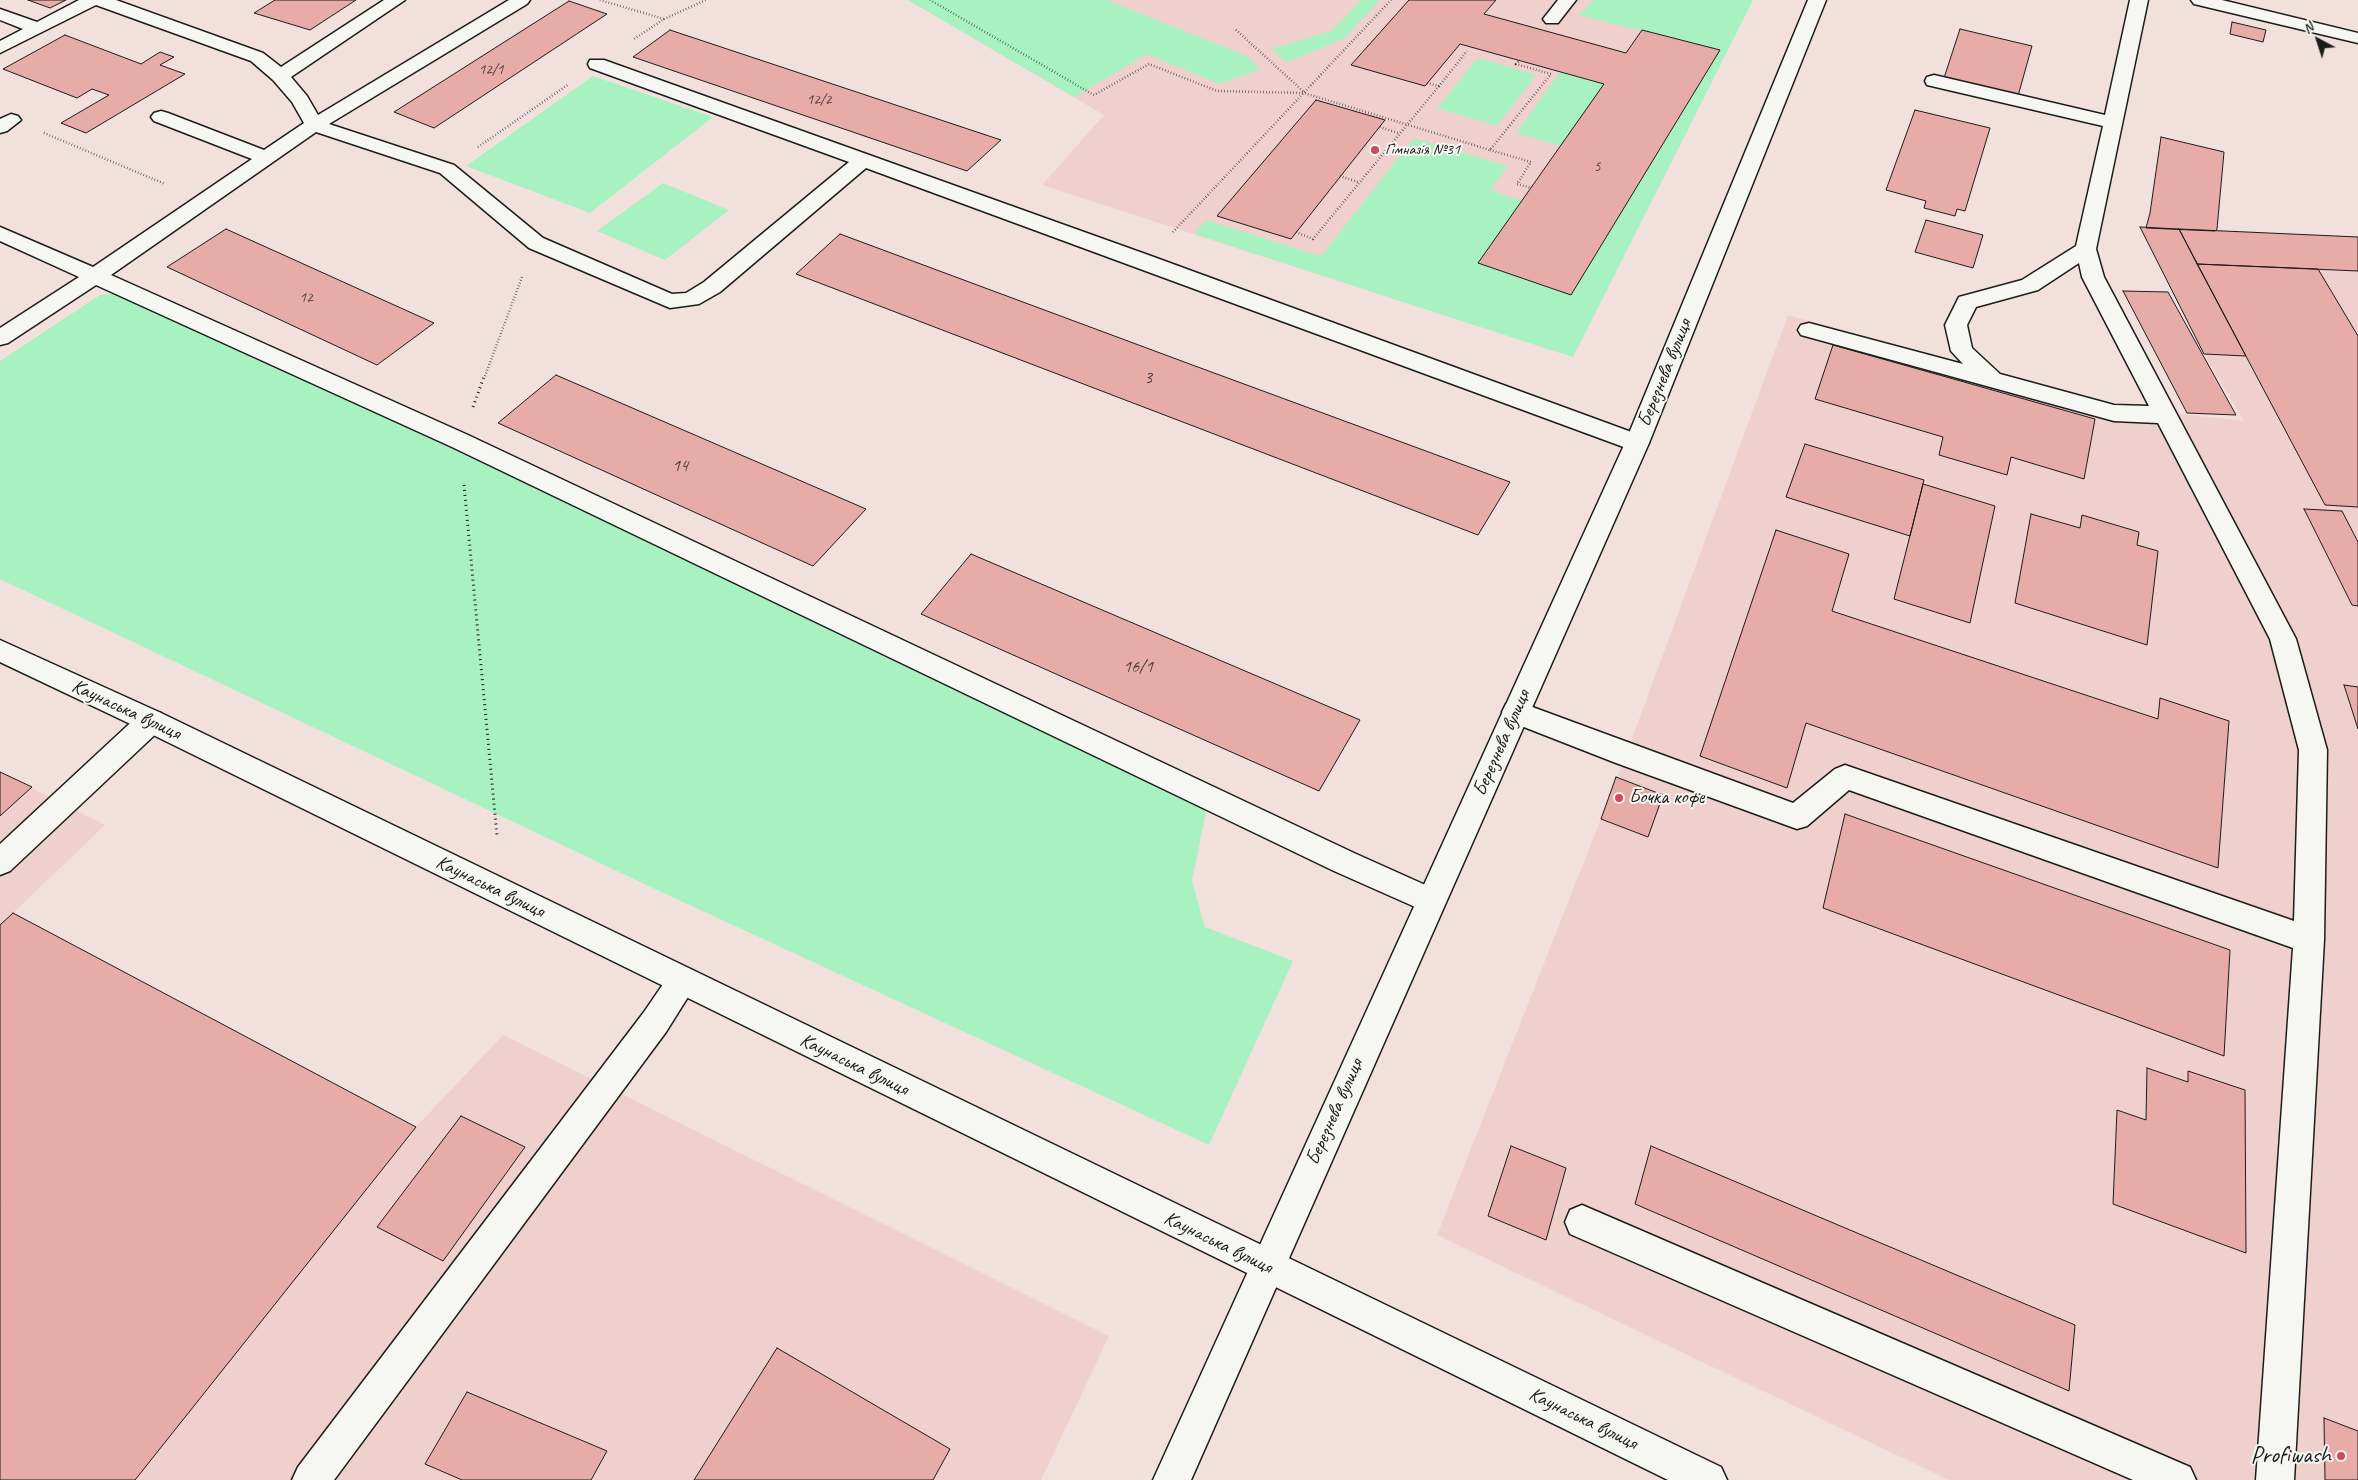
<!DOCTYPE html>
<meta charset="utf-8">
<style>
body{margin:0}
#map{position:relative;width:2358px;height:1480px;overflow:hidden;background:#f2e0dc;font-family:Caveat,sans-serif}
canvas{display:block}
.north{position:absolute;left:2293px;top:15px;width:50px;height:50px;-webkit-text-stroke:4px #f6f6f2;paint-order:stroke;rotate:320deg;font-size:14px;font-weight:700;line-height:20px;text-align:center;color:#1c1c1c}
.north::after{content:'';display:block;margin:auto;width:18px;height:22px;background:#1c1c1c;clip-path:polygon(50% 0,100% 100%,50% 72%,0 100%)}
</style>
<div id="map">
<canvas width="2358" height="1480"></canvas>
<div class="north">N</div>
</div>
<script>
const g = document.querySelector('canvas').getContext('2d');
g.lineJoin = 'round';
function paint(path, color) { g.fillStyle = color; g.fill(path, 'evenodd'); }
const toPath = rows => new Path2D(rows.map(r => 'M' + r).join(''));
function stroke(path, color, width, dash) { g.strokeStyle = color; g.lineWidth = width; g.lineCap = dash ? 'butt' : 'round'; g.setLineDash(dash || []); g.stroke(path); }
function write(font, color, halo, rows, align = 'center') {
  g.font = font + ' Caveat,sans-serif'; g.lineWidth = 4; g.setLineDash([]); g.textBaseline = 'middle'; g.strokeStyle = halo; g.fillStyle = color; for (const [text, x, y, turn = 0] of rows) {
    g.save(); g.translate(x, y); g.rotate((+turn || 0) * Math.PI / 180); g.textAlign = isNaN(turn) ? turn : align; if (halo) g.strokeText(text, 0, 0); g.fillText(text, 0, 0); g.restore();
  }
}
paint(toPath([
 [908,0,1753,0,1573,357,1042,185,1104,115],
 [2140,227,2358,237,2358,1480,1949,1480,1437,1235,1626,755,1788,315,2110,406,2244,421,2204,354],
 [0,772,105,825,13,913,416,1127,503,1035,1109,1336,1041,1480,0,1480]
]), '#efd0cc');
paint(toPath([
 [908,0,1107,0,1247,56,1260,69,1219,84,1147,54,1074,97],
 [1361,0,1380,0,1345,38,1287,62,1271,49,1331,31],
 [1594,0,1753,0,1573,357,1194,234,1206,220,1321,256,1414,138,1508,166,1490,190,1523,201,1719,50,1578,15],
 [1478,58,1536,75,1497,126,1437,108],
 [1560,72,1604,84,1561,146,1516,133],
 [593,76,713,117,590,213,466,166],
 [663,183,729,210,665,260,597,231],
 [126,292,1207,807,1192,881,1205,927,1293,961,1209,1145,655,889,0,579,0,361,100,295]
]), '#a8f2c1');
const building = toPath([
 [28,0,66,0,50,8,28,0],
 [275,0,356,0,310,30,254,13,275,0],
 [1409,0,1496,0,1484,14,1626,53,1642,30,1720,50,1571,295,1478,263,1604,84,1460,44,1425,86,1351,65,1409,0],
 [569,1,607,14,434,128,394,112,569,1],
 [2232,22,2266,30,2263,42,2230,34,2232,22],
 [1960,29,2032,46,2018,96,1944,78,1960,29],
 [670,30,1001,140,967,171,633,57,670,30],
 [65,35,141,64,160,52,174,57,160,65,185,74,86,133,61,123,109,95,92,89,77,98,3,69,65,35],
 [1316,100,1385,120,1291,239,1217,216,1316,100],
 [1915,110,1990,128,1965,211,1957,209,1955,216,1924,208,1926,201,1886,190,1915,110],
 [2161,137,2224,152,2217,229,2215,231,2146,228,2150,213,2161,137],
 [1926,220,1983,235,1973,268,1915,252,1926,220],
 [2140,227,2179,229,2246,356,2204,354,2140,227],
 [226,229,434,323,377,365,167,267,226,229],
 [2179,229,2358,237,2358,271,2197,264,2179,229],
 [840,234,1187,363,1510,482,1478,535,796,274,840,234],
 [2197,264,2318,269,2358,336,2358,507,2325,505,2197,264],
 [2123,291,2168,292,2236,415,2187,413,2123,291],
 [1833,345,2095,419,2084,479,2011,457,2007,475,1939,455,1943,437,1815,399,1833,345],
 [556,375,866,509,813,566,498,423,556,375],
 [1805,444,1924,480,1910,536,1786,497,1805,444],
 [1923,484,1995,506,1970,623,1894,599,1923,484],
 [2304,509,2342,511,2358,542,2358,606,2352,605,2304,509],
 [2031,514,2080,528,2082,515,2139,532,2137,545,2158,551,2147,645,2015,603,2031,514],
 [1776,530,1849,554,1832,611,2158,719,2160,698,2229,721,2218,868,1806,723,1787,788,1700,756,1776,530],
 [971,554,1360,720,1319,791,921,614,971,554],
 [2344,685,2358,687,2358,729,2344,685],
 [0,772,32,787,0,816,0,772],
 [1616,777,1663,795,1648,837,1601,819,1616,777],
 [1845,814,2230,950,2224,1056,1823,908,1845,814],
 [13,913,416,1127,135,1480,0,1480,0,925,13,913],
 [2147,1068,2188,1082,2188,1071,2245,1090,2246,1253,2113,1204,2117,1110,2146,1120,2147,1068],
 [461,1116,525,1147,443,1261,377,1227,461,1116],
 [1511,1146,1566,1168,1546,1240,1488,1216,1511,1146],
 [1651,1146,2075,1325,2069,1391,1635,1204,1651,1146],
 [777,1348,950,1449,933,1480,694,1480,777,1348],
 [467,1392,607,1451,591,1480,462,1480,425,1464,467,1392],
 [2324,1418,2358,1431,2358,1480,2325,1480,2324,1418]
]);
paint(building, '#e7aca8');
stroke(building, '#1c1c1c', 1);
const service = toPath([
 [79,0,116,0,263,53,281,67,384,0,405,0,291,77,307,96,318,115,509,0,530,0,527,4,329,124,454,165,543,238,672,294,686,293,704,282,849,162,590,68,588,64,590,60,604,60,1151,256,1645,437,1649,443,1645,449,1637,451,1629,449,866,168,720,292,699,304,670,308,529,248,440,173,316,132,111,275,468,435,1354,853,1441,892,1446,901,1441,910,1431,914,1334,871,452,447,96,285,8,343,0,345,0,328,79,277,0,241,0,227,93,267,252,159,154,121,151,117,154,113,161,111,168,113,264,150,304,123,292,102,273,80,251,61,96,5,0,53,0,41,23,29,0,20,0,9,37,22,79,0],
 [1558,0,1576,0,1558,23,1546,23,1543,19,1558,0],
 [2130,0,2148,0,2096,249,2104,277,2296,639,2327,750,2324,940,2294,1480,2256,1480,2293,948,1849,790,1807,826,1797,829,1616,763,1506,720,1502,712,1506,704,1516,701,1793,803,1835,769,1845,765,2294,921,2299,750,2270,639,2158,423,2114,421,1801,335,1798,330,1801,325,1809,323,1963,364,1951,351,1945,325,1959,297,2022,280,2076,246,2103,126,1927,85,1925,81,1927,77,1934,75,2105,115,2130,0],
 [2079,263,2082,277,2149,406,2114,405,2000,374,1972,348,1967,325,1976,307,2038,290,2079,263],
 [2191,0,2222,0,2358,33,2358,43,2194,4,2191,0],
 [11,114,18,116,21,120,7,131,0,133,0,119,11,114],
 [151,710,161,713,165,721,161,729,10,871,0,875,0,844,141,713,151,710],
 [683,967,694,971,698,981,666,1032,334,1480,292,1480,298,1467,644,1012,672,971,683,967],
 [1582,1205,2190,1467,2196,1480,2133,1480,1570,1234,1565,1222,1570,1210,1582,1205]
]);
const minor = toPath([
 [0,640,161,713,1721,1467,1727,1480,1668,1480,141,729,0,662,0,640]
]);
const tertiary = toPath([
 [1808,0,1826,0,1649,443,1191,1480,1153,1480,1625,443,1808,0]
]);
stroke(service, '#1c1c1c', 3);
stroke(minor, '#1c1c1c', 3);
stroke(tertiary, '#1c1c1c', 3);
stroke(toPath([
 [600,0,664,19,634,39],
 [930,0,1094,95,1149,64,1217,91,1304,93,1490,150,1551,74,1516,64,1520,60],
 [664,19,706,0],
 [1236,30,1304,92],
 [1427,83,1439,86,1467,51],
 [1380,127,1398,133],
 [44,133,165,184],
 [478,147,569,84],
 [1490,150,1531,162,1517,184,1531,188],
 [1340,176,1358,182],
 [1173,232,1391,0],
 [1296,232,1313,239,1439,86],
 [485,376,522,277]
]), '#1c1c1c', 2.5, [0.5, 2.5]);
stroke(toPath([
 [473,407,485,374],
 [464,485,497,836]
]), '#1c1c1c', 3, [1, 4]);
paint(service, '#f6f6f2');
paint(minor, '#f6f6f2');
paint(tertiary, '#f6f6f2');
for (const [x, y, r, color] of [
 [1375,150,5,"#d1495b"],
 [1619,798,5,"#d1495b"],
 [2341,1456,5,"#d1495b"]
]) { const dot = new Path2D(); dot.arc(x, y, r, 0, 2 * Math.PI); g.fillStyle = color; g.fill(dot); stroke(dot, '#f6f6f2', 2); }
write('15px', '#4f403f', null, [
 ["12/1",491,70],
 ["12/2",819,100],
 ["5",1597,167],
 ["12",306,298]
]);
write('16px', '#1c1c1c', '#f6f6f2', [
 ["Гімназія №31",1385,150]
], 'left');
write('18px', '#4f403f', null, [
 ["3",1148,378],
 ["14",680,466],
 ["16/1",1138,667]
]);
write('20px', '#1c1c1c', '#f6f6f2', [
 ["Березнева вулиця",1665,373,-68],
 ["Каунаська вулиця",126,710,25],
 ["Березнева вулиця",1502,743,-66],
 ["Каунаська вулиця",490,887,26],
 ["Каунаська вулиця",854,1065,26],
 ["Березнева вулиця",1335,1112,-66],
 ["Каунаська вулиця",1218,1243,26],
 ["Каунаська вулиця",1583,1419,26]
]);
write('20px', '#1c1c1c', '#f6f6f2', [
 ["Бочка кофе",1629,798]
], 'left');
write('24px', '#1c1c1c', '#f6f6f2', [
 ["Profiwash",2331,1456]
], 'right');
</script>
